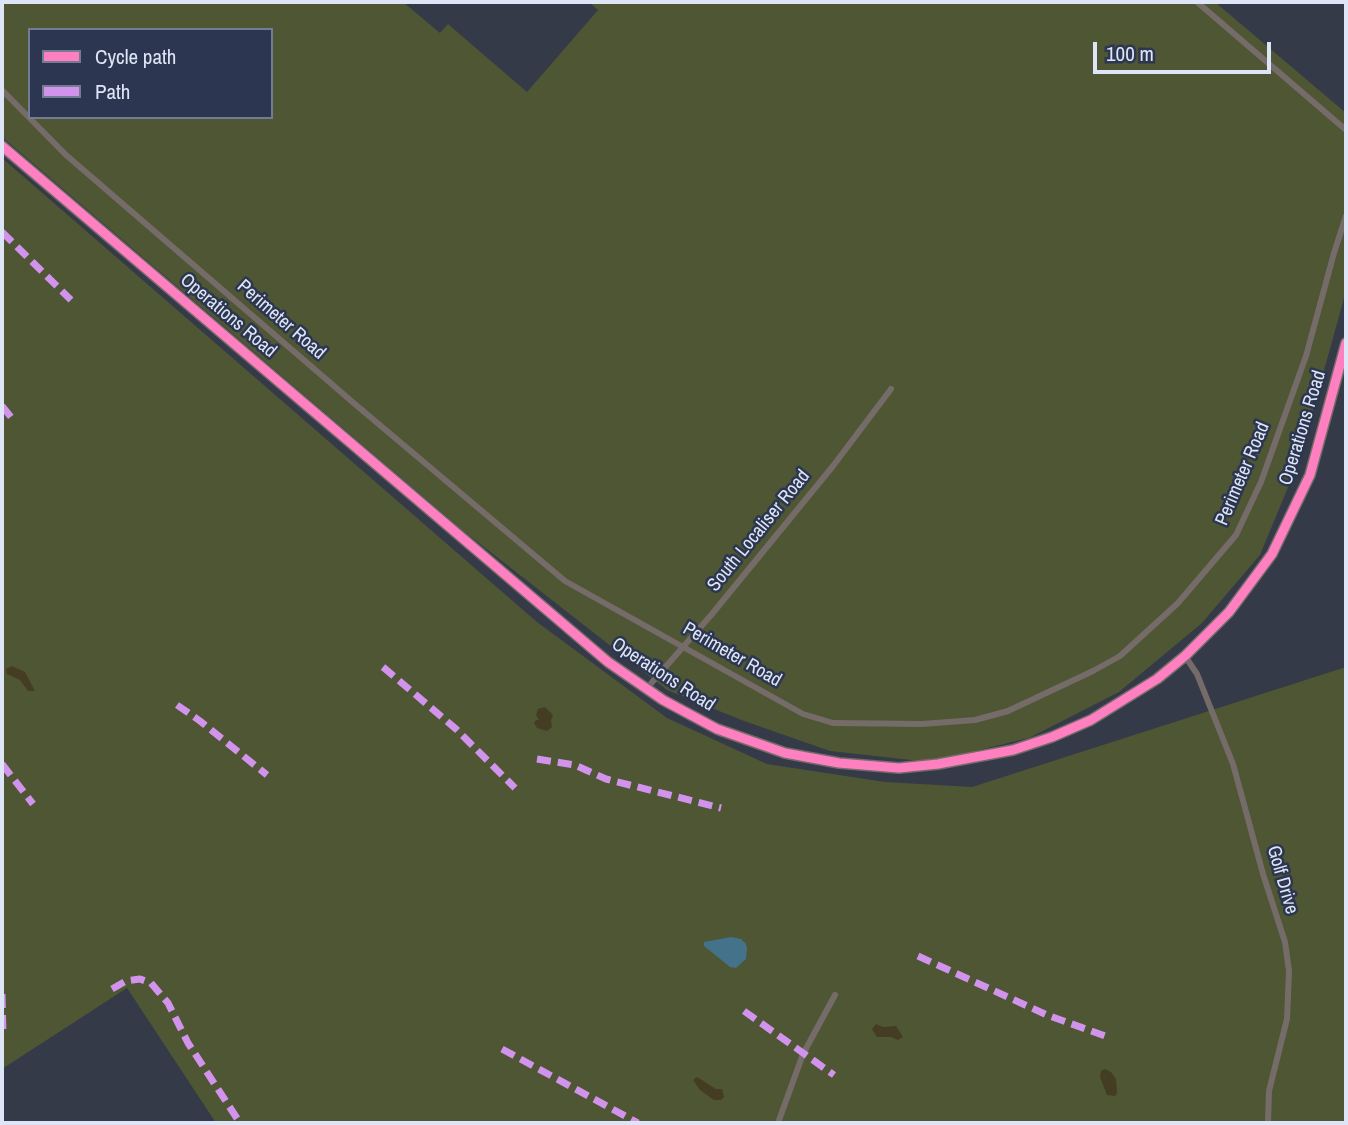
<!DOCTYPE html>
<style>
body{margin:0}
#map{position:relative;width:1348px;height:1125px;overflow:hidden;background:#343a48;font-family:"Archivo Narrow",sans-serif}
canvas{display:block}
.frame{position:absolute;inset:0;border:4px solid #dee5f6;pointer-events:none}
.legend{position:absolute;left:28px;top:28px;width:245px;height:91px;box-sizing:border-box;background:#2c3650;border:2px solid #737c92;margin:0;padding:9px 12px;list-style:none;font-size:21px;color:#dee5f6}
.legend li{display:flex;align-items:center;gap:14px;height:35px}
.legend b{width:35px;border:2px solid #737c92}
.scale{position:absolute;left:1093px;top:42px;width:178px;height:32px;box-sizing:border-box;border:4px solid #dee5f6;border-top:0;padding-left:9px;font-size:21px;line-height:24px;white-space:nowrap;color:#dee5f6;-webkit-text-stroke:5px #2c3650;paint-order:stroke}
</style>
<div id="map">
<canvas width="1348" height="1125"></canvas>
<div class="frame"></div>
<ul class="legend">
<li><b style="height:9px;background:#ff80c0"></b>Cycle path</li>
<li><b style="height:9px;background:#d193ec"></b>Path</li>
</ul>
<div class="scale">100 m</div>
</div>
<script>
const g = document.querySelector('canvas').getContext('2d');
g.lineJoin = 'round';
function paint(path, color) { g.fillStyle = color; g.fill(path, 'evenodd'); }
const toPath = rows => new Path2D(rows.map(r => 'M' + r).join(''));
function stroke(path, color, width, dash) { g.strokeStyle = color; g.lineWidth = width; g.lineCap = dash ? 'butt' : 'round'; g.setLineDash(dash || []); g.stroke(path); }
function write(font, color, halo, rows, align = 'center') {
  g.font = font + ' "Archivo Narrow",sans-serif'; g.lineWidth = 5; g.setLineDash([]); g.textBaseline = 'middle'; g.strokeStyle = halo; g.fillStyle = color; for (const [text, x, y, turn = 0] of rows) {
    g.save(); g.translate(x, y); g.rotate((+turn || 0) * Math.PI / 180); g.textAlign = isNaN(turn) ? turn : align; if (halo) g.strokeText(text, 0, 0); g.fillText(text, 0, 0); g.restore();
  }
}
paint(toPath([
 [2,2,403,2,440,33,448,24,527,92,598,10,589,2,1215,2,1346,113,1346,291,1299,461,1260,555,1202,623,1119,692,1029,738,929,762,830,751,744,721,667,690,466,533,2,137],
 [30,30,271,30,271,117,30,117],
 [2,158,537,622,667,718,767,764,885,782,972,787,1346,667,1346,1123,216,1123,127,988,2,1069]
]), '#4e5634');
paint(toPath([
 [12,666,25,672,35,691,28,691,20,680,7,674,6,669],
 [545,707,553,715,551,720,552,727,547,731,537,728,534,723,536,720,539,720,536,715,538,709],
 [876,1024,883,1027,896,1026,903,1037,898,1040,891,1037,877,1037,872,1029],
 [1105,1069,1111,1072,1116,1079,1117,1093,1115,1096,1107,1095,1100,1077,1101,1071],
 [697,1077,716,1089,722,1089,724,1097,721,1100,714,1100,700,1090,693,1080]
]), '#443d24');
paint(toPath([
 [731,937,741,939,746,944,747,949,746,959,736,968,730,967,704,946,704,942]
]), '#43728a');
stroke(toPath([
 [1197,2,1346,130],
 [2,90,66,155,356,405,565,581,803,714,833,723,922,724,975,720,1008,711,1093,671,1120,656,1178,603,1236,535,1261,482,1306,356,1334,253,1346,216],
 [1185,656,1197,674,1233,764,1263,874,1285,942,1289,971,1287,1019,1269,1091,1268,1123],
 [647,688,712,614,833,466,891,389],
 [778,1123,803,1054,835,995]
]), '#756b68', 6);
stroke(toPath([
 [2,146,608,662,663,700,717,729,785,753,839,763,899,768,938,764,1013,750,1052,737,1091,720,1157,679,1185,656,1229,612,1272,554,1310,475,1346,343]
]), '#756b68', 12);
stroke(toPath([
 [2,232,71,300],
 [2,406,15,422],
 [383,667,456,729,515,788],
 [177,705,200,721,267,775],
 [537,759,575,765,606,779,721,808],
 [2,764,33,804],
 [918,956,1047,1015,1108,1037],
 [112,989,126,981,140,979,151,983,168,1003,188,1043,240,1123],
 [2,994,3,1035],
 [744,1011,834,1075],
 [502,1049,638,1123]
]), '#d193ec', 7, [14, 7]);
stroke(toPath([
 [2,146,608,662,663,700,717,729,785,753,839,763,899,768,938,764,1013,750,1052,737,1091,720,1157,679,1185,656,1229,612,1272,554,1310,475,1346,343]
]), '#ff80c0', 9);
write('19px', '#dee5f6', '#2c3650', [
 ["Operations Road",228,316,40],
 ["Perimeter Road",281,320,41],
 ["Operations Road",1303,428,-73],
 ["Perimeter Road",1243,474,-67],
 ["South Localiser Road",759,531,-51],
 ["Perimeter Road",732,655,30],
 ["Operations Road",663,675,33],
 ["Golf Drive",1282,880,74]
]);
</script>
